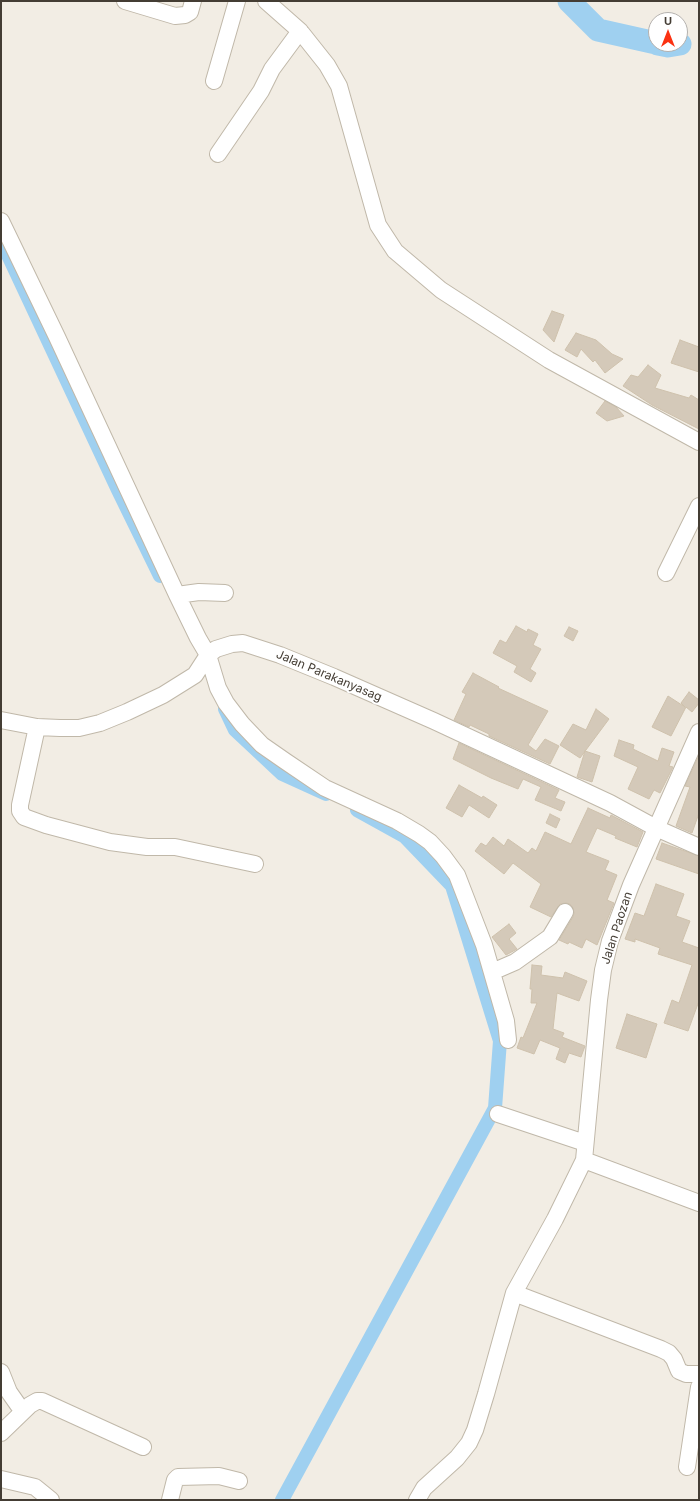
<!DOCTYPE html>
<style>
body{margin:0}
#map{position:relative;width:700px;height:1501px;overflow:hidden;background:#f2ede4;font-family:Inter,sans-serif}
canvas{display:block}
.frame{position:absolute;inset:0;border:2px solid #443d34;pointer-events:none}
.north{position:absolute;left:648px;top:12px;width:40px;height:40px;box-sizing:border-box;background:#fff;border:1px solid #b4b1ae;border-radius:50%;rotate:0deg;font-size:11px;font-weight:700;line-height:16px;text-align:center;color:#443d34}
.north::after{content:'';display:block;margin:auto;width:14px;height:18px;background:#fb3212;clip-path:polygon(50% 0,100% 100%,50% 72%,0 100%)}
</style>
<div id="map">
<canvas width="700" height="1501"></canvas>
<div class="frame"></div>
<div class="north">U</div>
</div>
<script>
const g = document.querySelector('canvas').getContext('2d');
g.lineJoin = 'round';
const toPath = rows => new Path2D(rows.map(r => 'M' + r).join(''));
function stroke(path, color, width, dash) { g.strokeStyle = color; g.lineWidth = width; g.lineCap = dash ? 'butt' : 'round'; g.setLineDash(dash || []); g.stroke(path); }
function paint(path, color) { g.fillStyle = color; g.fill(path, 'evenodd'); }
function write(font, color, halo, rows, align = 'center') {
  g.font = font + ' Inter,sans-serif'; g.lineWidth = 4; g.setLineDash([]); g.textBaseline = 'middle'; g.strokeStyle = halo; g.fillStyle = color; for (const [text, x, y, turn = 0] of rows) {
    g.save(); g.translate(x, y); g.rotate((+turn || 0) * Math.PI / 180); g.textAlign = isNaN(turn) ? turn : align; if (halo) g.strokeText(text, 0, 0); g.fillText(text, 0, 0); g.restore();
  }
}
stroke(toPath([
 [1,240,118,490,160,576],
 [225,709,235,730,282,774,326,794],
 [282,1500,495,1108,500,1041,452,886,404,836,357,810]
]), '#9fd0f0', 14);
stroke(toPath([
 [569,1,598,30,656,43],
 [658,44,668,46,680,44]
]), '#9fd0f0', 23);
const building = toPath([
 [552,311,564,315,554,342,543,330,552,311],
 [576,333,596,340,612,354,623,359,605,373,595,360,593,362,581,349,577,357,565,350,576,333],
 [680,340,699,347,699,372,671,363,680,340],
 [648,365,661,375,655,388,689,398,691,395,699,400,699,429,652,405,623,386,631,375,638,377,648,365],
 [605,401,616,407,624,416,607,421,596,413,605,401],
 [516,626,527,632,528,629,538,634,533,645,541,649,530,669,536,673,531,682,514,672,517,666,493,653,500,640,506,643,516,626],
 [569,627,578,631,573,641,564,636,569,627],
 [473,673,499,687,498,688,548,711,528,745,536,751,545,739,559,746,550,764,489,736,489,734,470,725,469,727,454,720,466,694,462,692,473,673],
 [689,692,699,700,699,703,692,712,686,707,671,736,652,727,668,696,685,707,681,703,689,692],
 [596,709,609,719,580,758,560,745,573,724,586,730,596,709],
 [619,740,634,745,633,749,658,761,662,748,674,752,669,766,673,767,660,793,654,790,649,799,628,789,638,767,614,756,619,740],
 [459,743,559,790,555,798,565,802,561,811,535,800,541,787,523,779,518,789,491,778,453,759,459,743],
 [585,751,600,756,592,782,577,777,585,751],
 [699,755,699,813,692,833,676,826,690,787,685,786,699,755],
 [459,785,482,798,483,796,497,805,489,818,469,805,462,817,446,808,459,785],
 [588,808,610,818,611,815,643,832,637,847,615,838,616,836,597,828,586,852,609,861,605,870,617,875,607,900,614,903,597,945,586,939,582,948,569,942,568,944,559,940,573,917,574,913,573,908,570,904,566,903,560,904,551,917,530,907,541,884,513,863,504,874,475,851,481,843,486,846,493,837,504,846,508,839,528,853,532,848,536,851,545,832,571,844,588,808],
 [550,814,560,819,556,828,546,823,550,814],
 [662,843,699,856,699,874,656,859,662,843],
 [656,884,684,894,676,916,690,921,682,942,699,948,699,1001,688,1031,664,1023,672,1000,679,1003,692,965,658,954,660,948,635,939,635,942,625,939,635,913,644,916,656,884],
 [509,924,516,933,509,939,517,949,506,955,492,937,509,924],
 [532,965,542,966,541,975,563,978,565,972,587,981,579,1001,557,993,553,1029,564,1033,562,1037,585,1046,581,1057,569,1053,565,1063,556,1059,560,1048,540,1040,534,1054,517,1048,521,1037,523,1038,537,1003,531,1003,532,989,530,989,532,965],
 [627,1014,657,1024,646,1058,616,1048,627,1014]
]);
paint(building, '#d4c9b9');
stroke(building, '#cec1ac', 1);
const minor = toPath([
 [125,1,175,16,185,15,190,12,193,1],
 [266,1,300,31,327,65,339,86,378,225,395,251,441,290,549,360,699,442],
 [214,81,237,1],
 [218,154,261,91,272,69,300,31],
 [1,221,57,337,177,595,198,638,208,655,218,688,226,703,242,724,262,745,285,761,325,788,397,821,419,834,430,842,443,856,457,875,484,945,506,1021,508,1040],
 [666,573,699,506],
 [177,595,199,592,225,593],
 [1,720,37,727,60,728,79,728,100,723,127,712,163,695,195,675,208,655,216,649,232,644,243,643,280,655,334,677,434,721,610,803,656,828,699,847],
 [37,727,20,805,20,811,24,817,46,825,110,842,147,847,175,847,255,864],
 [492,972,515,962,550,937,565,912],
 [498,1114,585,1143],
 [584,1160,699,1203],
 [514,1293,661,1349,669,1353,674,1359,679,1371,686,1374,699,1374],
 [1,1372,9,1392,23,1412],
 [1,1433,30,1405,37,1401,42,1401,143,1447],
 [687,1467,699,1387],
 [1,1479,35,1487,51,1500],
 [170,1500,175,1480,178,1477,219,1476,239,1481],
 [417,1500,424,1488,457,1458,469,1443,475,1430,486,1394,514,1293,555,1219,584,1160,599,1000,603,970,610,941,631,885,699,732]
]);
stroke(minor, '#c0b8a9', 18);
stroke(minor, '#fff', 16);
write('12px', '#443d34', '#fff', [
 ["Jalan Parakanyasag",329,676,23],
 ["Jalan Paozan",617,928,-72]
]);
</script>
